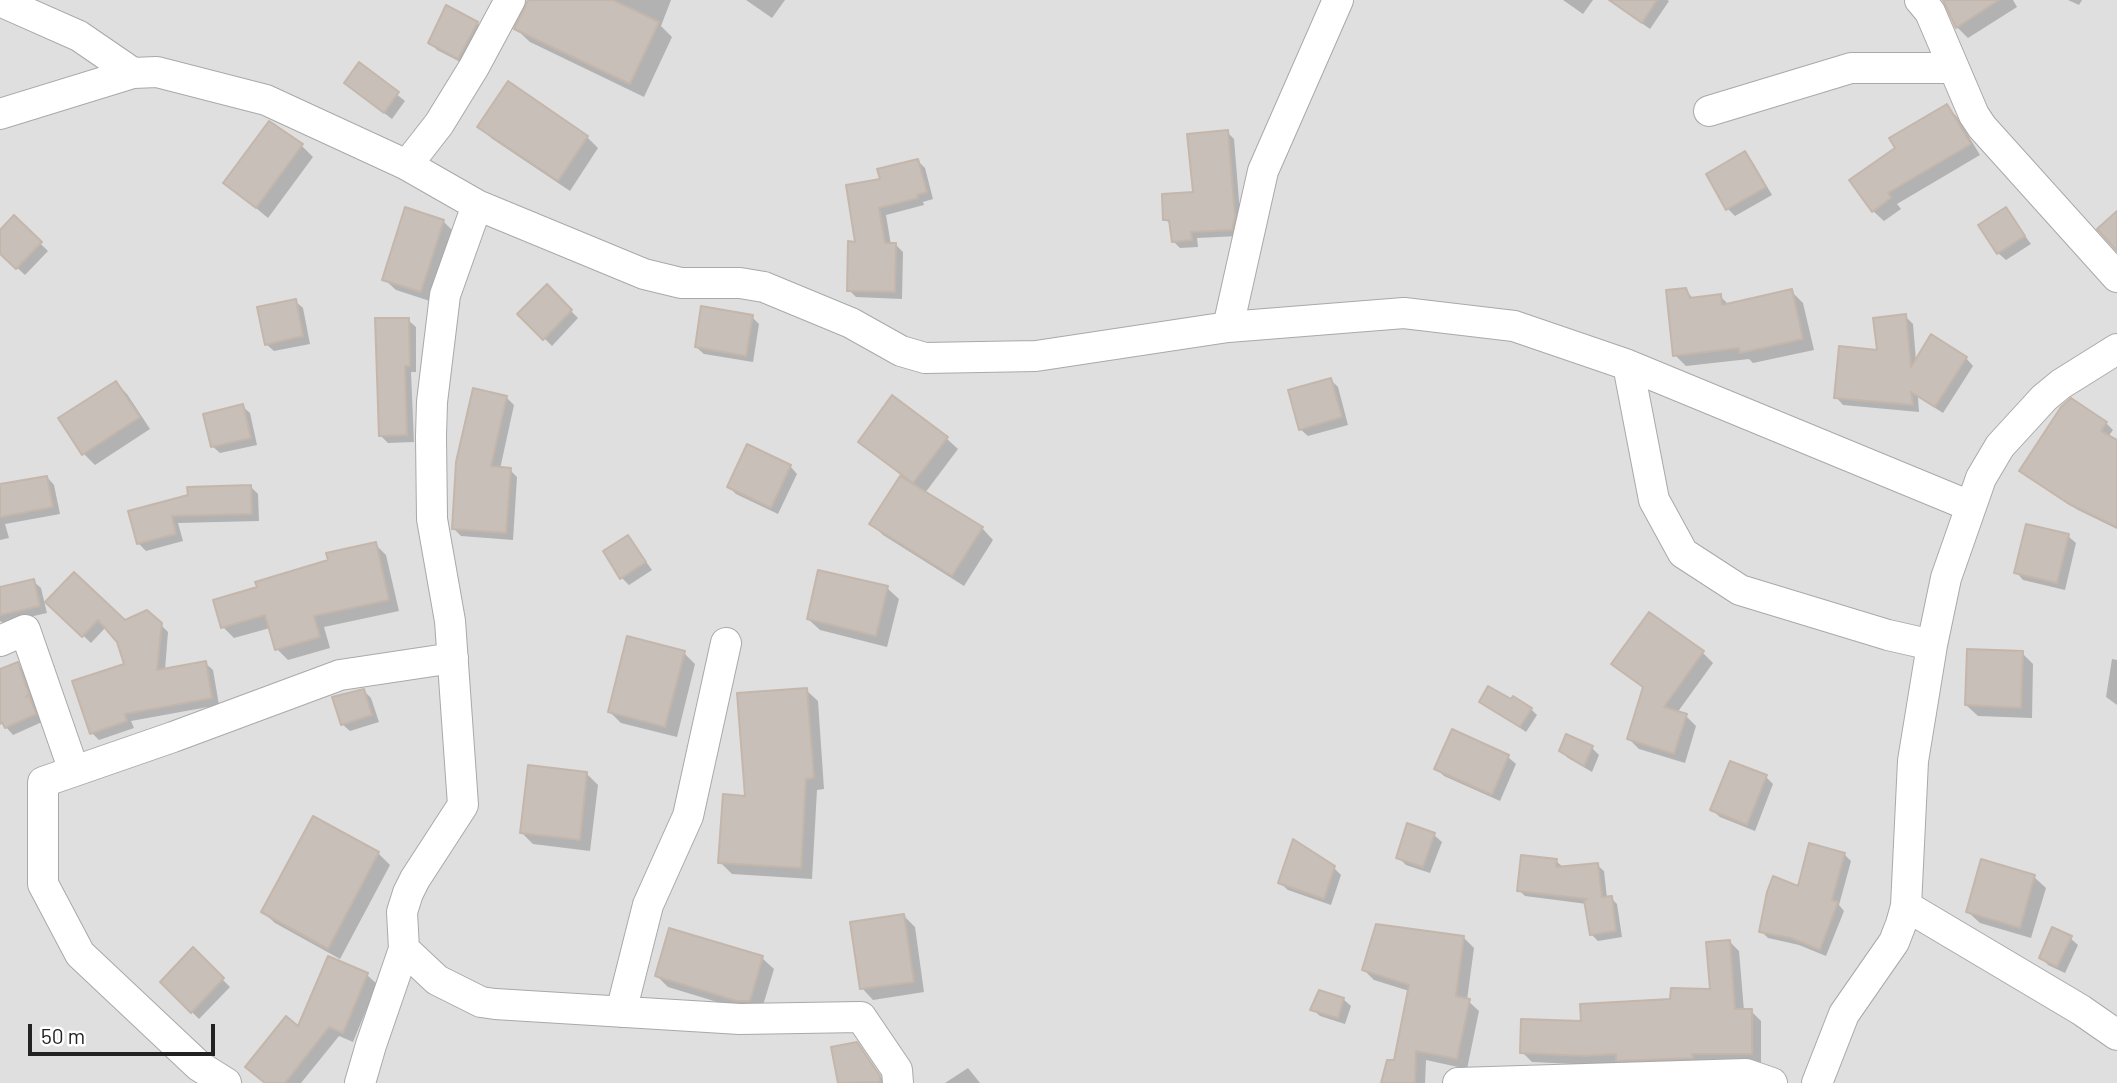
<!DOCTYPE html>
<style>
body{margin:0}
#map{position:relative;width:2117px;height:1083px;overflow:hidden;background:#f2efe9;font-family:Barlow,sans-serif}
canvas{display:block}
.scale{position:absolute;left:28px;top:1024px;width:187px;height:32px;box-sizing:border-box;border:4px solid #222;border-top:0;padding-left:9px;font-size:21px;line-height:24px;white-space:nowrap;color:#222;-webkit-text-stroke:5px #fff;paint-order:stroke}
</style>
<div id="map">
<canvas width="2117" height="1083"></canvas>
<div class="scale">50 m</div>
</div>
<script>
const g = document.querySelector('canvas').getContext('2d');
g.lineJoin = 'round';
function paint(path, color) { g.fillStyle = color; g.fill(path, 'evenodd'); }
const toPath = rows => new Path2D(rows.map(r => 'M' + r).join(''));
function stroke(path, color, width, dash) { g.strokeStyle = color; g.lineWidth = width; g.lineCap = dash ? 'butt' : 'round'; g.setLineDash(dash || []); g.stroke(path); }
paint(toPath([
 [0,0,2117,0,2117,1083,0,1083]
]), '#e0dfdf');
paint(toPath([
 [530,0,671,0,661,26,672,37,644,97,530,42,516,29],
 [746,0,785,0,772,18],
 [1563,0,1593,0,1583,14],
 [1609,0,1667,0,1669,1,1650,29],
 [1945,0,2013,0,2017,7,1968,38,1957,27],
 [2068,0,2082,0,2079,5],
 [477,23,484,30,466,65,437,50,430,42],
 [360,65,405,101,392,119,354,90],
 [1947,106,1957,117,1980,155,1897,204,1901,209,1884,221,1873,211,1897,148],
 [480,126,587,137,598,148,570,191,491,138],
 [1227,132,1234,139,1241,225,1239,236,1197,238,1198,247,1180,248,1173,241,1172,226,1165,219,1195,194],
 [302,146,313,157,268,218,226,183],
 [1745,153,1752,161,1772,195,1735,216,1728,209],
 [918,161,925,168,933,199,923,202,924,205,886,215,891,245,896,245,903,252,902,299,856,297,849,290,882,181],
 [2005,209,2031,244,2006,260,1998,253],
 [14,218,48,251,25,275,0,252,0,233],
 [443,221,455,233,433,302,396,290,384,279],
 [547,287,578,318,552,346,520,314],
 [1685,290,1694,299,1720,296,1729,305,1791,291,1803,303,1814,350,1753,363,1749,359,1686,366,1675,355],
 [295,301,303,308,310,344,274,351,266,344],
 [1905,316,1913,324,1916,361,1966,358,1973,366,1943,413,1918,397,1919,412,1843,405,1836,397,1879,352],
 [752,317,759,324,753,362,704,354,696,347],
 [408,320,416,327,416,372,411,372,414,442,388,443,381,436],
 [1331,380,1338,387,1348,425,1308,436,1300,429],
 [116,383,127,394,150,429,95,465,84,454],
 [507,398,514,405,500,469,510,470,517,477,513,540,461,536,453,528],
 [242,406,250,413,257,445,220,453,212,446],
 [2106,423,2113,430,2108,437,2117,442,2117,529,2078,510,2022,471],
 [946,438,958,449,925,493,982,528,993,540,964,586,883,535,872,524,902,476,860,441],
 [790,466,797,474,778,514,736,494,729,487],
 [47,477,54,485,60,514,5,524,9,538,0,540,0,487],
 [251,487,258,494,259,521,178,523,183,541,146,551,138,543,189,497],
 [2068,536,2076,543,2065,590,2023,580,2016,572],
 [628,537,652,570,629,585,622,578],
 [375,544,386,555,399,611,324,627,330,648,288,660,277,649,270,628,234,638,223,627,259,589],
 [33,581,41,588,47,613,3,623,0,621,0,589],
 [887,588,899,599,887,647,820,630,808,619],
 [48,602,125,622,160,624,168,632,165,670,205,663,213,670,219,705,131,721,134,728,99,740,92,733,126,665,118,641,106,627,91,643],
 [684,653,695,664,677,737,621,723,610,712],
 [1703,653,1713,663,1677,713,1686,716,1696,726,1685,763,1639,749,1629,739,1644,689,1614,664],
 [2022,653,2033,664,2032,718,1978,716,1966,705],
 [2112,659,2117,660,2117,705,2106,697],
 [17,664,24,671,42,722,13,735,6,727,0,713,0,671],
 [806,690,818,701,824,789,817,790,812,879,732,874,720,862,747,798],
 [364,691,371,698,379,722,350,731,342,724],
 [1481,701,1531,709,1537,715,1526,732],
 [1453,732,1508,757,1516,764,1500,801,1444,776,1436,768],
 [1592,748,1599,755,1592,772,1568,758,1561,751],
 [587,774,598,785,590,851,533,844,522,833],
 [1766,777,1773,784,1755,831,1720,817,1712,810],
 [313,818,378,853,390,865,340,959,275,923,263,912],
 [1434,835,1442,842,1430,873,1406,865,1398,857],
 [1844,854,1851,861,1839,905,1844,911,1826,956,1799,945,1768,938,1761,931],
 [1556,861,1564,868,1597,865,1604,871,1607,898,1611,898,1617,904,1622,937,1598,941,1591,934,1587,904,1525,896,1519,890],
 [1334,868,1341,875,1331,905,1288,890,1280,883],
 [2034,877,2046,888,2031,938,1980,923,1968,912],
 [904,916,915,927,924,992,873,1000,862,988],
 [1463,937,1474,948,1467,1000,1479,1011,1467,1069,1426,1060,1425,1083,1383,1083,1395,1062,1409,991,1374,980,1364,970],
 [2070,938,2078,945,2065,973,2048,965,2041,957],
 [1729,941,1739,951,1744,1011,1751,1011,1761,1021,1761,1063,1596,1065,1532,1062,1522,1052,1583,1023,1712,991],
 [193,950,230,987,199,1019,162,982],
 [762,958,774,969,761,1012,750,1012,668,987,657,976],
 [367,975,377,984,353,1042,339,1036,301,1083,265,1083,299,1029],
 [1343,999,1351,1006,1345,1024,1320,1016,1312,1009],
 [856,1044,864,1052,885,1083,840,1083,833,1048],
 [968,1068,980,1083,945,1083]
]), '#0003');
const building = toPath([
 [528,0,613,0,659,22,630,84,514,29,528,0],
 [1609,0,1657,0,1642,23,1609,0],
 [1943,0,1999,0,1956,28,1943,0],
 [446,5,478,22,458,59,428,43,446,5],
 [359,62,399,92,384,113,344,83,359,62],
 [508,81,588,136,558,181,477,127,508,81],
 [1947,104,1971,144,1888,193,1891,198,1872,212,1849,180,1895,148,1889,138,1947,104],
 [269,121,303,144,256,208,223,183,269,121],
 [1228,130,1235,217,1232,230,1191,232,1192,240,1172,242,1169,220,1163,220,1162,194,1193,192,1187,134,1228,130],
 [1745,151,1766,187,1726,210,1706,174,1745,151],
 [918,159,927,192,917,195,918,198,879,208,885,243,896,243,895,292,847,291,848,241,855,242,846,185,880,179,877,169,918,159],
 [405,207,444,220,421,292,382,280,405,207],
 [2006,207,2025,236,1997,254,1978,225,2006,207],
 [2117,211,2117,251,2097,229,2117,211],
 [14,215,42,242,16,269,0,254,0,230,14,215],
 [547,284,572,310,543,340,517,314,547,284],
 [1686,288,1690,298,1721,294,1722,305,1792,289,1803,339,1740,353,1739,348,1673,356,1666,290,1686,288],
 [296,299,303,336,265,345,257,307,296,299],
 [701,306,753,315,746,356,695,347,701,306],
 [1906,314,1911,367,1931,334,1967,357,1935,407,1911,392,1913,405,1834,398,1839,346,1877,350,1873,318,1906,314],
 [375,318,409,318,410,366,405,366,407,435,379,436,375,318],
 [1331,378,1342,417,1299,430,1288,390,1331,378],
 [116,381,140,417,82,455,58,418,116,381],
 [473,388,507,396,491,466,511,468,506,533,452,529,456,462,473,388],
 [892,395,948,437,913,483,858,442,892,395],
 [2071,398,2107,422,2101,431,2117,440,2117,527,2069,504,2019,471,2061,407,2071,398],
 [243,404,251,438,211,447,203,414,243,404],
 [747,444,791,465,771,508,727,487,747,444],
 [47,476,53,507,0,517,0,484,47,476],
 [900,476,983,527,952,576,869,524,900,476],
 [251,485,252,514,172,516,176,534,137,544,128,511,188,495,187,487,251,485],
 [2026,524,2069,534,2057,583,2014,573,2026,524],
 [628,535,646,562,620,579,603,551,628,535],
 [376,542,389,600,314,616,320,637,275,650,265,615,221,628,213,600,257,587,255,582,328,560,326,553,376,542],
 [818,570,888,586,876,636,807,619,818,570],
 [74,572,125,620,147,610,162,623,157,670,206,661,212,698,125,714,127,721,90,734,72,681,124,664,117,642,98,620,82,637,45,602,74,572],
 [34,579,40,606,0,615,0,587,34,579],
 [1649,612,1704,651,1664,707,1687,714,1674,754,1627,739,1643,687,1611,664,1649,612],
 [627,636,685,651,665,727,608,712,627,636],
 [1967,649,2023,651,2021,708,1965,705,1967,649],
 [18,662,29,694,26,697,29,695,36,714,5,728,2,722,0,724,0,669,18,662],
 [1488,686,1511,699,1513,696,1532,708,1520,727,1479,702,1488,686],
 [807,688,814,778,806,779,801,868,718,863,723,794,745,796,737,693,807,688],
 [364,689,372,715,341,725,332,697,364,689],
 [1452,729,1509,755,1492,795,1434,769,1452,729],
 [1566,734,1593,746,1584,766,1559,751,1566,734],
 [1730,761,1767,775,1747,825,1710,810,1730,761],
 [528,765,587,772,580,840,520,833,528,765],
 [313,816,379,852,328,949,261,912,313,816],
 [1407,823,1435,833,1423,867,1396,858,1407,823],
 [1293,839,1335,866,1324,899,1278,883,1293,839],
 [1809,843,1845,853,1832,900,1838,902,1820,950,1791,938,1759,932,1767,892,1773,876,1798,886,1809,843],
 [1521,855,1557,859,1556,867,1598,863,1602,897,1612,896,1616,931,1590,935,1584,900,1587,899,1517,891,1521,855],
 [1981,859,2035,875,2020,928,1966,912,1981,859],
 [904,914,914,982,860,989,850,922,904,914],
 [1376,924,1464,936,1456,996,1470,999,1457,1059,1416,1051,1415,1083,1381,1083,1387,1060,1394,1060,1409,985,1362,970,1376,924],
 [2052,927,2072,936,2057,967,2039,958,2052,927],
 [669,928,763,956,750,1001,737,1001,655,976,669,928],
 [1730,940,1735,1009,1752,1009,1752,1054,1692,1054,1693,1058,1616,1061,1616,1054,1585,1056,1520,1053,1521,1019,1581,1021,1580,1004,1670,999,1671,988,1710,989,1706,942,1730,940],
 [193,947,224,978,191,1013,160,982,193,947],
 [328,956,368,973,343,1033,329,1027,285,1083,265,1083,245,1067,286,1016,298,1026,328,956],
 [1319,990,1344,998,1338,1018,1310,1010,1319,990],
 [857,1042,880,1076,880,1082,838,1083,831,1047,857,1042]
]);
paint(building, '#c7bfb8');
stroke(building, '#c4b6ab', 2);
const street = toPath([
 [1920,0,1930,12,1974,115,1982,127,2117,277],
 [0,1,79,36,133,73],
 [1709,111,1851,68,1953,68],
 [0,114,133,73,157,72,266,100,407,165,477,205,644,274,681,283,740,283,764,287,851,323,901,351,925,358,1036,356,1228,327,1404,313,1514,326,1628,365,1970,506],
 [407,165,439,124,474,67,510,0],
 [1228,327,1263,171,1338,0],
 [1628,365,1654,500,1683,553,1740,590,1888,635,1932,645],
 [0,641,25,630,74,771],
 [1906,906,2081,1010,2117,1035],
 [404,949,437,980,481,1002,495,1004,740,1019,861,1017,897,1070,898,1083],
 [621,1012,648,905,688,816,726,643],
 [226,1083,199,1066,80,954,43,884,43,782,173,737,340,675,453,658],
 [360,1083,371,1045,404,949,402,912,408,893,415,879,463,805,450,621,432,519,431,436,432,402,445,295,477,205],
 [1458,1083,1746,1074,1772,1083],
 [1817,1083,1844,1014,1894,942,1901,924,1906,906,1913,761,1932,645,1946,578,1981,478,2000,446,2044,398,2061,384,2117,349]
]);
stroke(street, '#a9a9a9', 32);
stroke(street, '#fff', 30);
</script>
